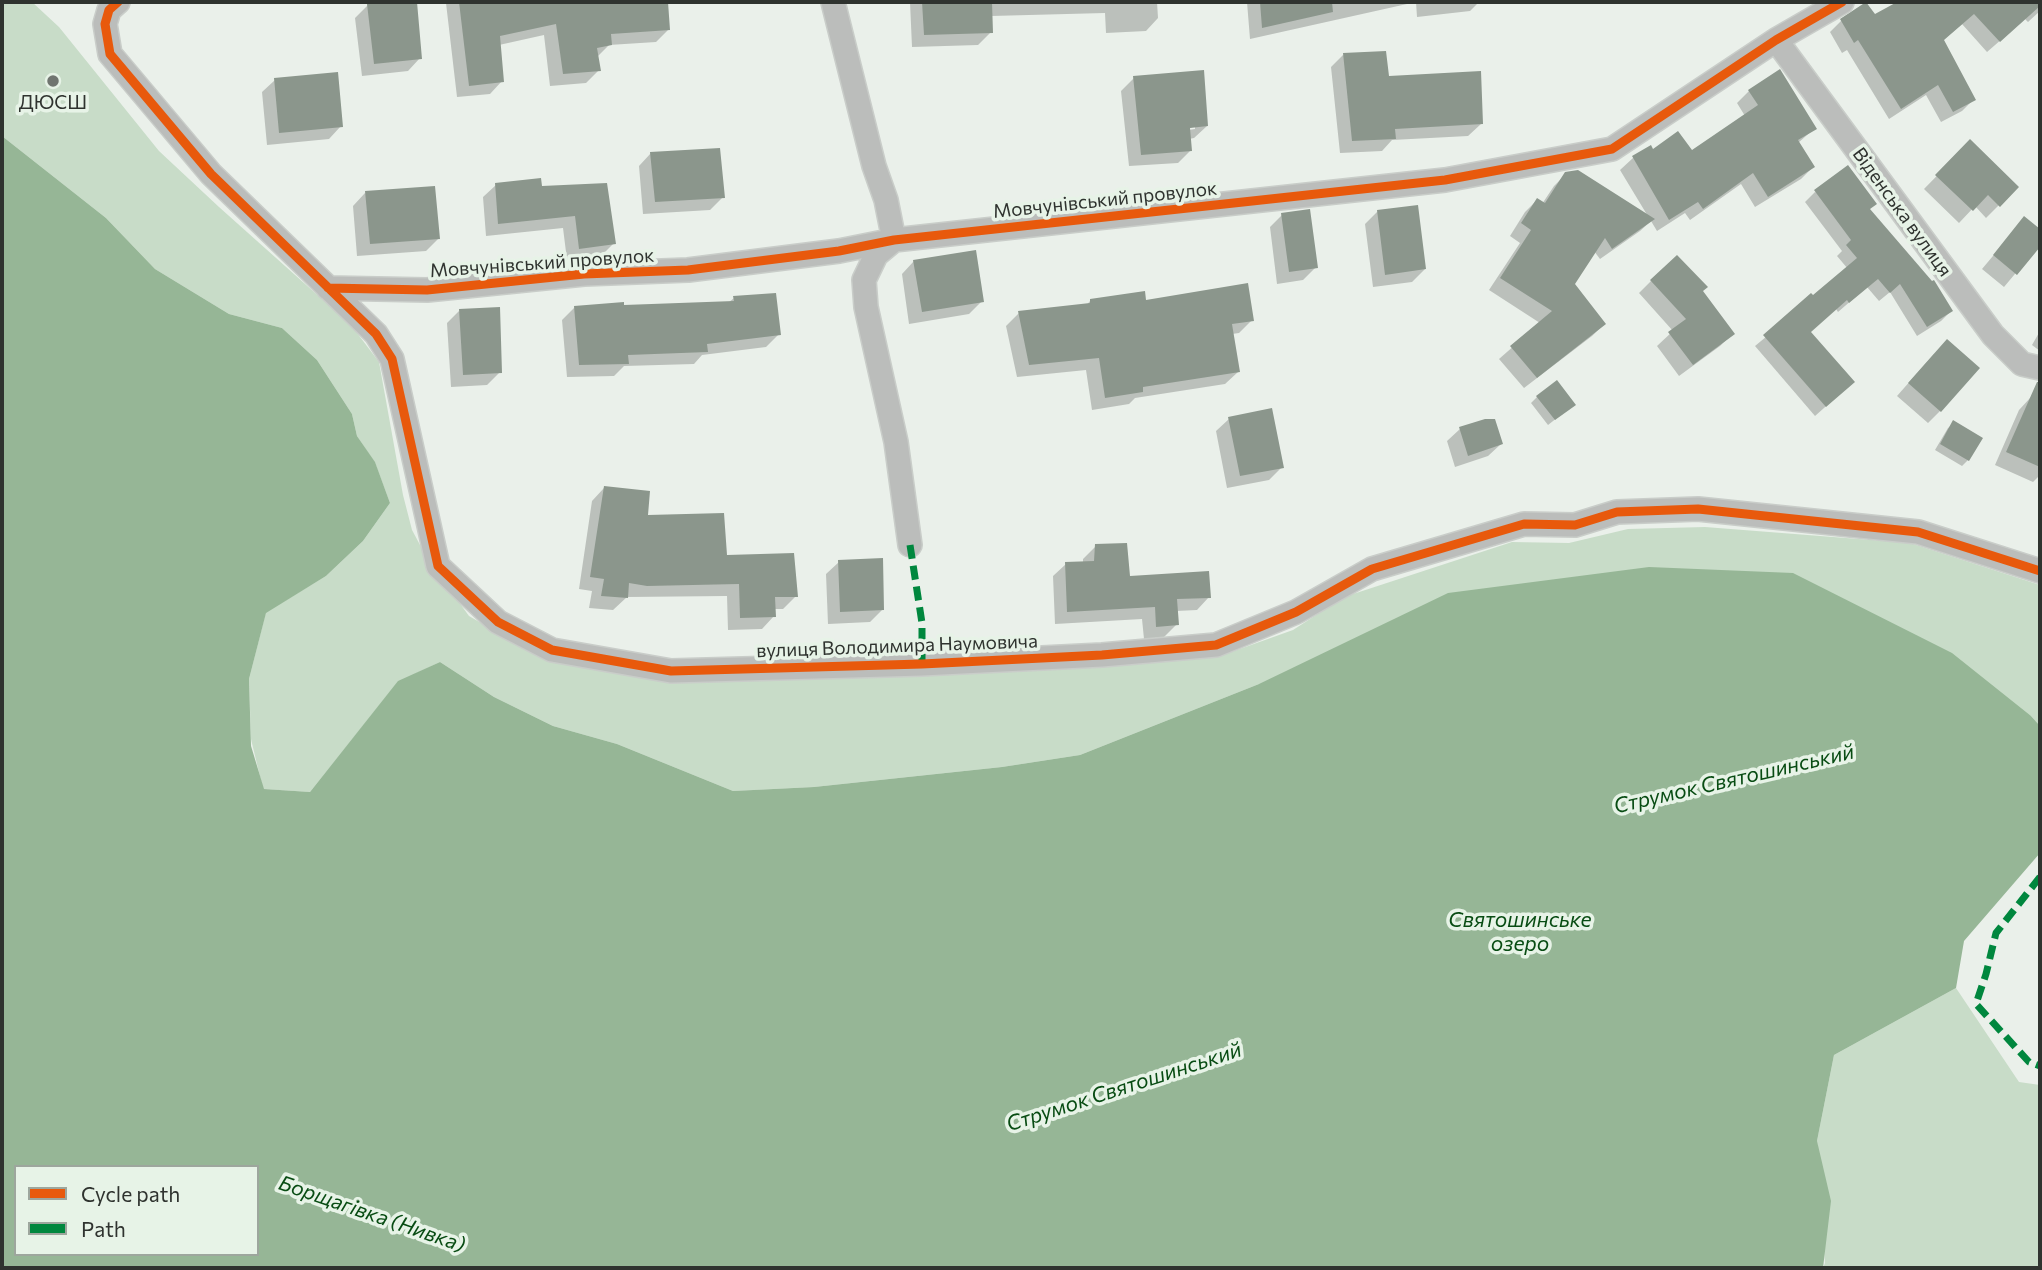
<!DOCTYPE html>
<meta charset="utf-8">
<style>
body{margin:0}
#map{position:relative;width:2042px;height:1270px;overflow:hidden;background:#eaf0ea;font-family:Commissioner,sans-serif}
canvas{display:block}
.frame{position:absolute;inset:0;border:4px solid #2f332f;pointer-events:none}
.legend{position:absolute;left:14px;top:1165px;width:245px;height:91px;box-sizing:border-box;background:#e7f3e7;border:2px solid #9da69d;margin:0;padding:9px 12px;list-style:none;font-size:21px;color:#2f332f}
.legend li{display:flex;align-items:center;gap:14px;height:35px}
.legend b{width:35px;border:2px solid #9da69d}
</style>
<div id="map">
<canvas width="2042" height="1270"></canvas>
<div class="frame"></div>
<ul class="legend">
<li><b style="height:9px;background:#e8590c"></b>Cycle path</li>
<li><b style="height:9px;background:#00873e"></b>Path</li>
</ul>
</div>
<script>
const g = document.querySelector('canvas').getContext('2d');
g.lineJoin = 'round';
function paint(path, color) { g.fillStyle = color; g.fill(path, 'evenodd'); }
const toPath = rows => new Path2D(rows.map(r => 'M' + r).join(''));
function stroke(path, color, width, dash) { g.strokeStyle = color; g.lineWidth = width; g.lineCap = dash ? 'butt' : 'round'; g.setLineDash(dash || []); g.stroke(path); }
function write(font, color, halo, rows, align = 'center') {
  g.font = font + ' Commissioner,sans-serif'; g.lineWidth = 7; g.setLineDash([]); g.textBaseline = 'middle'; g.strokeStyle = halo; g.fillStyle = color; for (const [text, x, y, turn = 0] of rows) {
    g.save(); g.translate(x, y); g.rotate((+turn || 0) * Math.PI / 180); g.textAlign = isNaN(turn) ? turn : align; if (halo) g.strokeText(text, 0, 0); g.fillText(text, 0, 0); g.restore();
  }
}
paint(toPath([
 [2,2,32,2,59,27,159,151,219,207,351,325,379,362,403,495,412,530,427,558,469,616,531,652,696,678,922,676,1104,666,1223,655,1293,630,1344,597,1512,542,1569,543,1628,529,1705,527,1910,543,2040,585,2040,726,2031,716,1259,684,1080,755,1002,767,814,787,733,791,617,744,553,726,494,697,440,662,398,682,310,792,263,789,251,739,249,679,266,612,326,576,363,541,390,503,375,463,357,436,352,414,317,360,282,328,229,314,155,269,106,218,2,136],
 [1956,988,2019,1082,2040,1085,2040,1268,1823,1268,1825,1263,1817,1141,1834,1055]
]), '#c8dcc8');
paint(toPath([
 [2,136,106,218,155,269,229,314,282,328,317,360,352,414,357,436,375,462,390,503,363,541,326,576,266,613,249,679,251,746,264,789,310,792,398,681,440,662,494,697,553,726,617,744,733,791,814,787,1002,767,1080,755,1259,684,1448,593,1649,567,1793,573,1952,653,2031,716,2040,726,2040,853,1964,941,1956,988,1834,1055,1817,1141,1831,1201,1823,1268,2,1268],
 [16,1167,257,1167,257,1254,16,1254]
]), '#96b696');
paint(toPath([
 [416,2,420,58,408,71,362,76,355,18,368,5],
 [447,2,666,2,668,30,656,42,609,45,597,57,599,70,586,83,550,86,544,35,499,45,502,81,490,94,457,97,446,3],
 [910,2,1157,2,1158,18,1146,31,1106,33,1105,13,991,16,991,32,978,45,912,47],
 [1247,2,1479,2,1470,11,1417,17,1416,2,1250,39],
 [1900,2,2040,2,2040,11,2028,22,2025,19,1987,52,1962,24,1942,41,1974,99,1962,111,1941,122,1926,95,1889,119,1847,50,1842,53,1830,32,1842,20,1874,17],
 [1343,55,1388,77,1481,124,1468,136,1392,140,1382,151,1340,153,1331,67],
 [1134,78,1207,126,1194,138,1189,139,1191,150,1178,163,1129,166,1121,91],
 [1195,126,1195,129,1181,131],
 [275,80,341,126,329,139,267,145,262,92],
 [1749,91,1815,128,1798,143,1813,167,1801,179,1755,207,1741,184,1690,220,1685,213,1657,231,1651,221,1640,231,1600,259,1594,251,1573,284,1604,324,1592,336,1524,388,1499,359,1540,323,1489,290,1520,243,1510,236,1525,212,1537,200,1542,204,1554,186,1566,174,1649,218,1620,170,1633,158,1650,147,1653,151,1691,153,1745,116,1737,103],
 [1970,142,2017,187,1986,218,1975,206,1959,223,1924,189],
 [651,153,723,197,710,210,643,214,639,166],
 [496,185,540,188,614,243,601,256,567,260,563,228,486,236,483,197],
 [1815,192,1868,210,1951,311,1941,321,1917,336,1890,292,1879,301,1867,287,1838,312,1836,309,1809,332,1842,392,1815,416,1755,346,1848,269,1837,256,1842,251,1805,202],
 [365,193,439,238,426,251,357,256,353,206],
 [1378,211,1425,269,1412,282,1373,287,1365,224],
 [1282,215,1316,267,1303,280,1277,284,1270,227],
 [2024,219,2040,231,2040,244,2004,287,1982,269],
 [914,261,982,301,969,314,909,324,902,274],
 [1651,281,1701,292,1733,333,1720,346,1679,376,1657,346,1673,331,1639,293],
 [734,298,779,334,766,347,702,355,694,364,624,366,614,376,567,377,562,320,575,307,728,303],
 [1090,301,1145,302,1252,320,1239,333,1232,334,1238,372,1225,384,1135,398,1129,404,1092,410,1086,370,1017,377,1006,326,1019,313,1086,306],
 [459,311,500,372,487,385,451,387,447,323],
 [2040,331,2040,351,2032,345],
 [1934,354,1940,411,1928,423,1897,396],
 [1537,397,1567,410,1548,425,1531,403],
 [2031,397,2040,401,2040,475,2033,482,1995,465,2019,410],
 [1229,419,1282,467,1269,480,1227,488,1216,431],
 [1954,423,1968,460,1962,466,1935,450,1948,428],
 [1460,429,1501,444,1488,456,1455,467,1447,441],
 [604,488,646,517,725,557,796,596,783,609,774,609,774,616,762,629,728,630,727,596,627,597,613,610,589,608,592,591,579,589,592,501],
 [1096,546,1128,578,1209,597,1197,610,1176,611,1177,624,1164,637,1144,639,1142,619,1055,624,1053,576,1066,564,1083,563,1083,559],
 [839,562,883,609,870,622,828,624,826,574]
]), '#0003');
paint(toPath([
 [392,2,417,2,422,59,374,64,367,4],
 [459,2,668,2,670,30,611,34,612,45,597,48,601,71,563,74,556,24,500,36,504,82,469,86],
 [922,2,992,2,993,33,924,35],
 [1260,2,1332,2,1333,12,1262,28],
 [1866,2,1875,14,1897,2,2040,2,2040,6,2000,42,1974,14,1944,40,1976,100,1953,112,1938,85,1901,109,1858,40,1854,43,1840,19],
 [1386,51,1389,76,1481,71,1483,124,1395,129,1396,139,1352,141,1343,53],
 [1780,69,1817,129,1798,140,1815,167,1768,197,1753,173,1703,209,1698,202,1669,220,1632,156,1651,145,1653,149,1678,131,1692,150,1758,105,1748,90],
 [1204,70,1208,126,1190,128,1192,151,1141,155,1133,76],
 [338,72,343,127,279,133,274,78],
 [1970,139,2019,187,2000,207,1988,195,1973,211,1935,175],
 [720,148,725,198,655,202,650,152],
 [1848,165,1877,204,1870,209,1932,281,1934,280,1953,311,1927,327,1900,284,1890,293,1878,279,1849,303,1847,300,1811,332,1855,382,1826,407,1763,335,1811,293,1813,295,1857,258,1846,245,1851,240,1814,190],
 [1578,170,1655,219,1612,249,1605,238,1575,284,1606,324,1537,378,1510,346,1552,311,1500,278,1531,230,1521,223,1537,198,1545,203,1565,172],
 [541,178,542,186,607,183,616,244,579,249,575,216,498,224,495,183],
 [435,186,440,239,370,244,365,191],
 [1418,205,1426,269,1385,275,1377,210],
 [1310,209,1318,268,1289,272,1281,213],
 [2024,216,2040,229,2040,247,2017,275,1993,255],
 [976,250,984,302,922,312,913,260],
 [1677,255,1708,287,1703,291,1735,334,1693,365,1668,332,1686,319,1650,280],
 [1248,283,1254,321,1232,324,1240,372,1143,387,1143,392,1105,398,1099,358,1029,365,1018,311,1090,303,1090,299,1145,291,1146,300],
 [776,293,781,335,707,344,708,352,628,355,629,364,579,365,574,306,624,302,624,305,734,301,733,296],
 [500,307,502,373,463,375,459,309],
 [1947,339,1980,368,1941,412,1908,383],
 [1557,380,1576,405,1555,420,1536,396],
 [2037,382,2040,382,2040,467,2006,452],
 [1272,408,1284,468,1240,476,1228,417],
 [1485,419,1495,419,1503,444,1468,456,1459,427],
 [1953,420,1983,438,1969,461,1940,444],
 [604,486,650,491,648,515,724,513,727,555,794,553,798,597,775,597,776,617,740,618,739,584,647,586,629,583,628,598,601,596,604,579,590,577],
 [1127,543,1130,576,1209,571,1211,598,1177,599,1179,625,1156,627,1155,607,1067,612,1065,562,1094,561,1095,544],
 [883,558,884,610,840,612,838,560]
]), '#8b968c');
const minor = toPath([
 [118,2,109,10,105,24,110,54,211,174,376,334,392,359,438,566,498,622,552,650,671,671,922,664,1102,655,1216,645,1296,612,1372,569,1524,524,1575,525,1617,512,1698,509,1918,532,2040,571],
 [833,2,874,166,886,200,894,240,876,255,864,280,866,307,896,442,910,545],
 [1776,40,1993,335,2022,364,2040,368],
 [328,288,427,290,584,274,688,270,839,251,894,240,1445,180,1612,149,1776,40,1842,2]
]);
stroke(minor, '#c9cdc9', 26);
stroke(minor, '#bbbdbb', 23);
stroke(toPath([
 [910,545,922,623,922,664],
 [2040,877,1996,933,1986,974,1976,1004,2029,1062,2040,1066]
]), '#00873e', 7, [14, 7]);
stroke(toPath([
 [118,2,109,10,105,24,110,54,211,174,376,334,392,359,438,566,498,622,552,650,671,671,922,664,1102,655,1216,645,1296,612,1372,569,1524,524,1575,525,1617,512,1698,509,1918,532,2040,571],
 [328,288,427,290,584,274,688,270,839,251,894,240,1445,180,1612,149,1776,40,1842,2]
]), '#e8590c', 9);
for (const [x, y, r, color] of [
 [53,81,7,"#707570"]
]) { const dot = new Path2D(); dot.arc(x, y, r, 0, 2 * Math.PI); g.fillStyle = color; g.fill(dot); stroke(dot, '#e7f3e7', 2.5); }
write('19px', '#2f332f', '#e7f3e7', [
 ["ДЮСШ",53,103]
]);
write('19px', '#2f332f', '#e7f3e7', [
 ["Мовчунівський провулок",1105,200,-6],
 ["Віденська вулиця",1902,212,54],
 ["Мовчунівський провулок",542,263,-4],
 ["вулиця Володимира Наумовича",897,646,-2]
]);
write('italic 21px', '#084c13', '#e7f3e7', [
 ["Струмок Святошинський",1734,779,-13],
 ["Святошинське",1520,920],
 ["озеро",1520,944],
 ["Струмок Святошинський",1124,1087,-18],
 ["Борщагівка (Нивка)",372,1214,19]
]);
</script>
